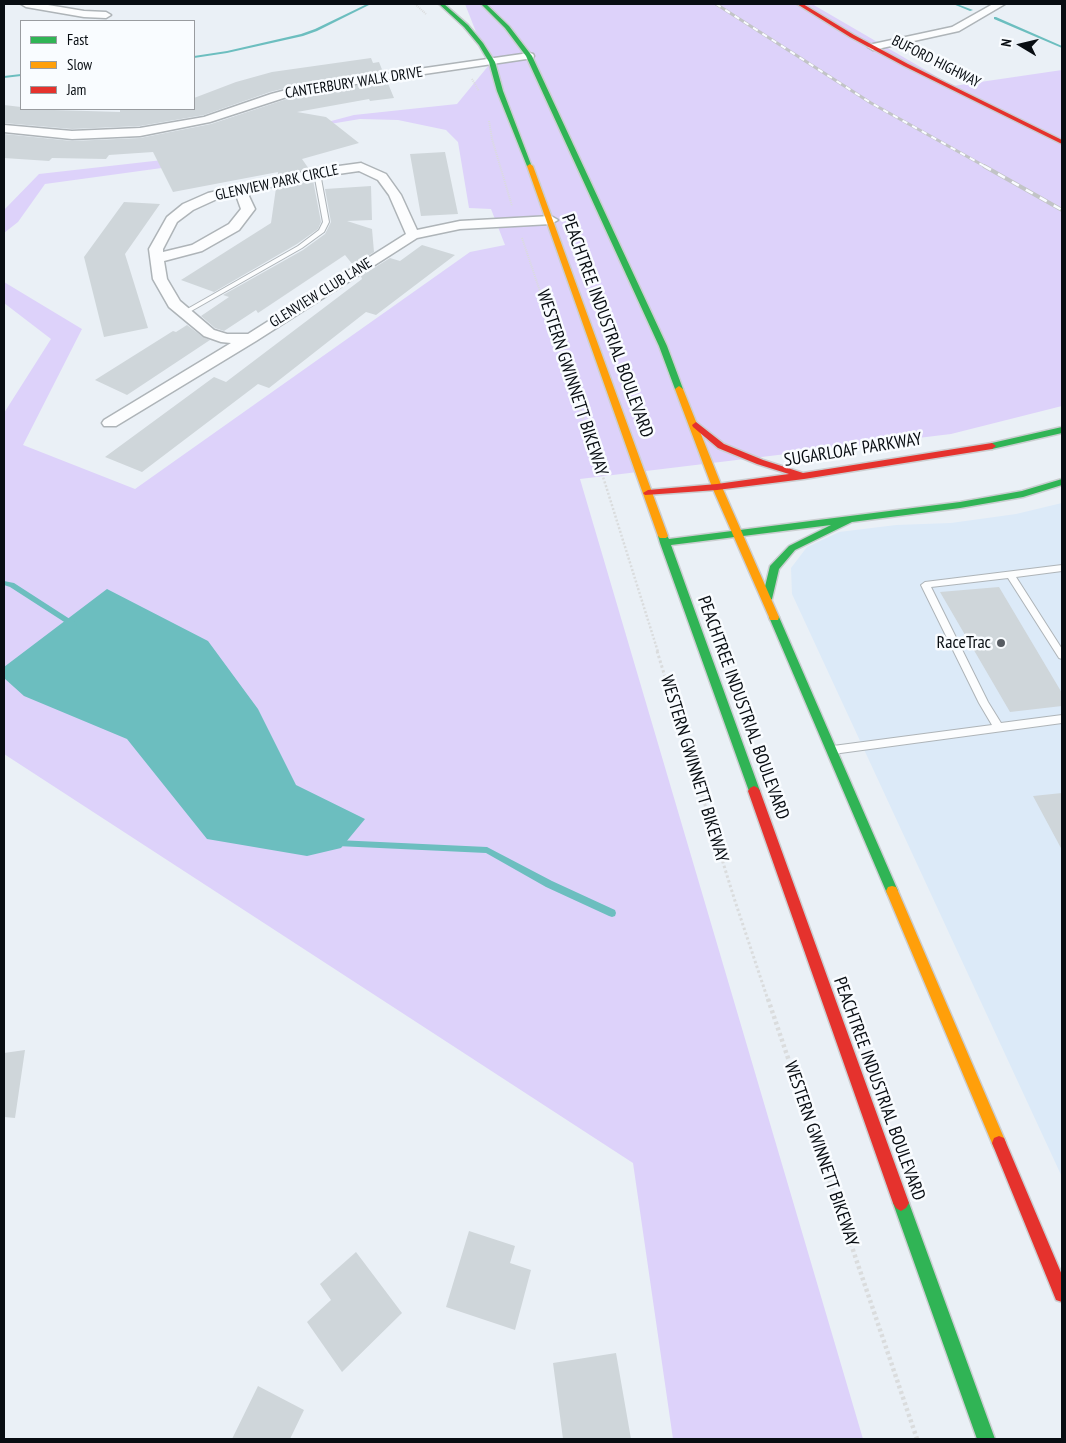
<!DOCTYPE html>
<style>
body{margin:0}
#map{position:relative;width:1066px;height:1443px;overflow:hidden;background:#eaf0f6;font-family:"PT Sans Narrow",sans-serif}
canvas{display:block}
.frame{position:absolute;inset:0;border:5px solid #080d12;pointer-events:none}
.legend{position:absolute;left:20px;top:20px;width:175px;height:90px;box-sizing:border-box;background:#f9fcff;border:1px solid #999ca0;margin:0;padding:6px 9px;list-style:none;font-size:15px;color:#080d12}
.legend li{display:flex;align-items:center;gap:10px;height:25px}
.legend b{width:25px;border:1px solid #999ca0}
.north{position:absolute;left:996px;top:20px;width:50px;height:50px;-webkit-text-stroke:4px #f9fcff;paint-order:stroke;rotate:279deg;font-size:14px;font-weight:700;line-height:20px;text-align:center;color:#080d12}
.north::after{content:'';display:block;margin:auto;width:18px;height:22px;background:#080d12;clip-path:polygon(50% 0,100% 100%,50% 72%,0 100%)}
</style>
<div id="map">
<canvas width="1066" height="1443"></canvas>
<div class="frame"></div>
<ul class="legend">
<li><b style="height:6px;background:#30b455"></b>Fast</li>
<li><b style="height:6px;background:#ff9f0a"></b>Slow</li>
<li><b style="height:6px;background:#e5322d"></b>Jam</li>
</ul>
<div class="north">N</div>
</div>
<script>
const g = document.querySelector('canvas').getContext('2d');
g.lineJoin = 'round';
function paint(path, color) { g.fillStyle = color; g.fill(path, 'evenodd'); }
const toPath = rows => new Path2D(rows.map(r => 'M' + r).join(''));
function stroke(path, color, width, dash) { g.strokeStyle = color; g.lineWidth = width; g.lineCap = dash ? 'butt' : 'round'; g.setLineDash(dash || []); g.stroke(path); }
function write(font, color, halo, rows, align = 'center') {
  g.font = font + ' "PT Sans Narrow",sans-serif'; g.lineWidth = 5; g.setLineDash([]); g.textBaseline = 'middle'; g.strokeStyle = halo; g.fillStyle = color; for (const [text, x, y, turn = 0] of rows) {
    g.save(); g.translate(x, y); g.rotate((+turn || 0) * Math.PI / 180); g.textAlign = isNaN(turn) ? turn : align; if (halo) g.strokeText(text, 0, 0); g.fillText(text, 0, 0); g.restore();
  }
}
paint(toPath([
 [1062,503,1062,1177,792,594,791,568,807,547,839,532,896,525,951,523,1016,514]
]), '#dceaf8');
paint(toPath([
 [465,4,812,4,953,86,1062,70,1062,406,951,434,580,479,863,1439,673,1439,633,1163,4,754,4,413,51,339,4,303,4,282,82,329,23,445,135,489,470,252,505,245,491,209,469,208,458,142,446,130,398,120,360,119,324,125,191,164,45,184,18,222,4,233,4,210,39,174,198,156,354,115,457,104,489,65]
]), '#ddd2fa');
paint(toPath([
 [107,589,208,641,258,709,296,785,365,819,341,848,307,856,207,839,127,739,24,696,4,678,4,667]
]), '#6cbebf');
paint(toPath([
 [367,4,371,4,317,31,303,36,227,53,194,58,194,56,227,51,301,34,315,29,367,4],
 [953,4,957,4,973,10,970,11,953,4],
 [994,17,996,17,1062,46,1062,48,994,19,994,17],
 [21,74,21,76,4,78,4,76,21,74],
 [4,581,14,583,76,623,77,625,76,627,72,627,10,587,4,585,4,581],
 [337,840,487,847,552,881,615,910,616,913,615,916,612,917,609,916,546,887,486,853,337,846,334,845,333,843,334,841,337,840]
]), '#6cbebf');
paint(toPath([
 [371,58,373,63,379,62,383,72,301,84,270,92,204,115,140,126,72,129,4,123,4,105,21,107,21,109,120,112,120,109,194,109,194,98,236,82,272,72],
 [387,81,394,98,370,101,369,99,297,112,326,117,359,143,302,159,309,169,278,176,278,172,173,192,153,152,109,155,106,159,52,158,49,161,4,158,4,134,72,141,140,138,211,124,302,94],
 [445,152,458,214,421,216,410,154],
 [313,180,321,222,318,229,297,244,214,292,181,280,271,223,276,188],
 [371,186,372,220,347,221,372,229,374,252,353,265,345,255,258,313,256,310,224,331,215,328,201,316,229,297,223,295,303,250,325,234,331,222,325,189],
 [124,202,160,204,125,254,148,328,104,337,84,257],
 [422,245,455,255,376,315,366,312,269,388,258,384,142,472,105,457,214,377,226,382,362,279,361,276,390,258,400,261],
 [187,325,203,337,210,340,127,395,95,380,173,331,176,332],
 [999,587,1062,693,1062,706,1010,712,940,592],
 [1062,793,1062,850,1033,796],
 [25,1050,15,1118,4,1117,4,1053],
 [469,1231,515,1246,510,1263,531,1270,515,1330,446,1307],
 [356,1252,402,1313,342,1372,307,1322,331,1300,320,1284],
 [616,1353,631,1439,563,1439,553,1363],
 [258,1386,304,1410,290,1439,232,1439]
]), '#cfd6da');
const lane = toPath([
 [317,171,320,173,329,222,324,232,302,248,186,314,182,314,182,312,298,246,319,230,323,222,314,173,317,171],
 [1062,565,1062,571,1016,577,1062,649,1062,659,1059,658,1008,578,931,587,988,702,1001,723,1062,715,1062,723,833,754,829,753,828,750,829,747,833,746,992,725,979,703,921,585,925,582,1062,565]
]);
const street = toPath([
 [21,4,42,4,84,11,106,12,111,15,106,18,84,17,26,7,21,4],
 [993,4,1005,4,959,31,873,50,868,47,873,44,952,27,993,4],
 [529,53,533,54,534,56,533,58,302,92,210,122,140,136,72,139,4,132,4,125,72,131,140,128,204,117,271,94,301,86,529,53],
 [361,163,386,174,401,195,417,230,460,221,551,216,558,220,551,224,460,229,417,238,256,341,116,426,104,426,102,423,104,420,231,343,221,342,204,336,169,307,153,279,149,249,167,217,183,204,208,193,317,169,361,163],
 [359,171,378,180,389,195,406,234,248,334,227,334,214,330,180,301,167,279,164,261,202,251,239,230,255,209,247,192,317,177,359,171],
 [236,195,241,209,229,224,192,245,163,252,163,249,177,222,193,210,217,199,236,195]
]);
const fast = toPath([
 [439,4,444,4,468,25,483,43,495,62,503,91,532,167,527,166,497,91,489,62,479,45,464,27,439,4],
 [481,4,486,4,509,26,532,56,667,346,683,389,682,391,679,392,675,389,659,346,526,56,505,28,481,4],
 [1062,427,1062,433,992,449,988,446,992,443,1062,427],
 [1062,479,1062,485,1023,497,960,508,852,522,795,550,779,569,772,599,767,603,762,599,770,566,789,546,831,525,671,545,760,791,758,794,754,796,750,794,660,543,658,536,660,534,666,534,669,539,960,502,1022,491,1062,479],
 [774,613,779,617,898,891,896,895,892,896,888,895,886,891,769,617,774,613],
 [901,1195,906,1198,909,1203,995,1439,977,1439,893,1203,896,1198,901,1195]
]);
const slow = toPath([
 [530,164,533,166,668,536,666,538,660,538,658,536,527,166,530,164],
 [679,386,683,389,722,487,779,617,778,620,770,620,769,617,712,487,675,389,679,386],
 [892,886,896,887,898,891,1004,1138,1006,1143,1004,1148,999,1150,994,1148,886,891,888,887,892,886]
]);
const jam = toPath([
 [797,4,803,4,854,35,908,64,1062,140,1062,144,904,66,850,37,797,4],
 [696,422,724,444,763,460,803,473,992,443,996,446,992,449,804,479,717,490,645,495,643,493,648,490,717,484,789,474,757,464,718,448,693,427,692,425,696,422],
 [754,786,758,788,760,791,909,1203,906,1208,901,1211,896,1208,893,1203,748,791,750,788,754,786],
 [999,1136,1004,1138,1062,1275,1062,1302,1056,1300,992,1143,994,1138,999,1136]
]);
stroke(lane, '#aeb4b8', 2);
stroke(street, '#aeb4b8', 3);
stroke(fast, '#cbced1', 3);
stroke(slow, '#cbced1', 3);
stroke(jam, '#cbced1', 3);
stroke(toPath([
 [415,4,426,14],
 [472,79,479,91],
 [489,121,492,139,512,206],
 [522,238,570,380]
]), '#dadcdd', 2, [1, 1]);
stroke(toPath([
 [570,379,605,483,658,652]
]), '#dadcdd', 2.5, [2, 2]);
stroke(toPath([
 [657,651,735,901,768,1000]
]), '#dadcdd', 3, [2.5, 2.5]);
stroke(toPath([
 [768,999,917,1439]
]), '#dadcdd', 4.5, [3, 3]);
paint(lane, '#fcfdfe');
paint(street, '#fcfdfe');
paint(fast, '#30b455');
paint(slow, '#ff9f0a');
paint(jam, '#e5322d');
const railFar1 = toPath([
 [716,4,871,103,986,167]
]);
const rail = toPath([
 [984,166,1062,210]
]);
stroke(railFar1, '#c2c4c6', 3);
stroke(rail, '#c2c4c6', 4);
stroke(railFar1, '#f9fcff', 2, [5.5]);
stroke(rail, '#f9fcff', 2.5, [8]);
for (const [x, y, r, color] of [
 [1001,643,5,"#575c62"]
]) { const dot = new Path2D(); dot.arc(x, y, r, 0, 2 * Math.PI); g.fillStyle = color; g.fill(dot); stroke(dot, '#f9fcff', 2); }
write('15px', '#080d12', '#f9fcff', [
 ["BUFORD HIGHWAY",936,62,27],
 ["CANTERBURY WALK DRIVE",354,83,-9],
 ["GLENVIEW PARK CIRCLE",277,183,-12],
 ["GLENVIEW CLUB LANE",321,293,-32]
]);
write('18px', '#080d12', '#f9fcff', [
 ["PEACHTREE INDUSTRIAL BOULEVARD",607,326,70],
 ["WESTERN GWINNETT BIKEWAY",572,383,72],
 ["SUGARLOAF PARKWAY",853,450,-9],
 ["PEACHTREE INDUSTRIAL BOULEVARD",743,708,70],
 ["WESTERN GWINNETT BIKEWAY",694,769,73],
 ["PEACHTREE INDUSTRIAL BOULEVARD",879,1089,70],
 ["WESTERN GWINNETT BIKEWAY",821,1154,71]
]);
write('18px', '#080d12', '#f9fcff', [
 ["RaceTrac",991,643]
], 'right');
</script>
